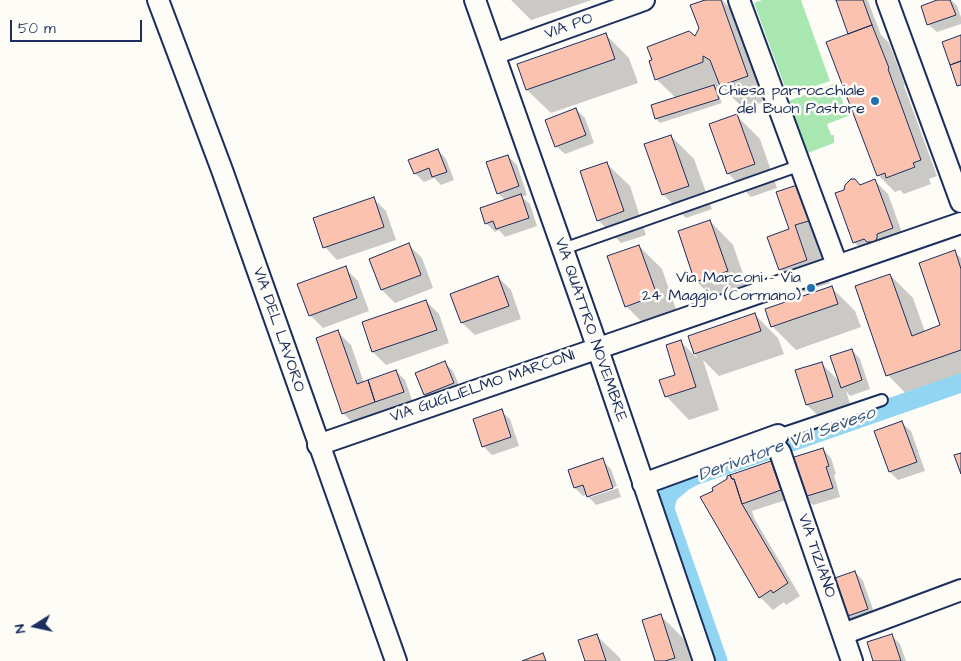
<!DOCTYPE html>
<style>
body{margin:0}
#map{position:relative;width:961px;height:661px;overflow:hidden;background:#fdfcf7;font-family:"Architects Daughter",sans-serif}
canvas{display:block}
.north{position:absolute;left:10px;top:601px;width:50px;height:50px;-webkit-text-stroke:4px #fdfcf7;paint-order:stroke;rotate:260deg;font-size:14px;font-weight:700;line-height:20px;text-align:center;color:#1b2f5e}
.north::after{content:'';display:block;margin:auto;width:18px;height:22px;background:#1b2f5e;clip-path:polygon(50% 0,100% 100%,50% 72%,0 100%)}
.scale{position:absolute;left:10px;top:20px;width:132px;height:22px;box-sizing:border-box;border:2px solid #1b2f5e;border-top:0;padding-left:6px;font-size:15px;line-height:18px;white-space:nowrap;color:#1b2f5e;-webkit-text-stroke:4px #fdfcf7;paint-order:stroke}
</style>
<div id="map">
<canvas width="961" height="661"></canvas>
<div class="north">N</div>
<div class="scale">50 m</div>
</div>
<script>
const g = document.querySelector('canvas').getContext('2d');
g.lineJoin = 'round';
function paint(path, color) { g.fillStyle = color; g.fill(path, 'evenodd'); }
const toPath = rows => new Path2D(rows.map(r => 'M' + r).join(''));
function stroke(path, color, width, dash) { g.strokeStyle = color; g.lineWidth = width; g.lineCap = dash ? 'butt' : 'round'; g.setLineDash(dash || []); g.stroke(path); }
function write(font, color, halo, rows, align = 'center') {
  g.font = font + ' "Architects Daughter",sans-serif'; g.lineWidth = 5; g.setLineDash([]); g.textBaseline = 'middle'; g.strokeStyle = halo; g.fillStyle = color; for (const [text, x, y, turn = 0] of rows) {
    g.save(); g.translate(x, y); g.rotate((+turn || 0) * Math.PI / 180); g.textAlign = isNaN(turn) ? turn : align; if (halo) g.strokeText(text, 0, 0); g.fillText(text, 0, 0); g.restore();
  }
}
paint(toPath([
 [762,0,801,0,830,81,788,95,754,3],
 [836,83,848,116,827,124,831,135,834,135,834,143,808,153,788,101]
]), '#a8e8b0');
paint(toPath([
 [511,0,592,0,531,20],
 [708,0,722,0,742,20,771,99,744,109,722,87,716,89,722,103,660,123,656,119,652,106,676,98,656,79,696,38],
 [840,0,867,0,868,1,881,35,889,43,905,85,904,86,937,176,929,179,931,184,904,194,900,190,895,192,878,175,849,35],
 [941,0,951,0,957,6,961,17,961,24,937,32,928,24],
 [606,35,629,58,638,83,551,113,527,90],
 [576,109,585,118,594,143,565,154,556,146],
 [737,116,760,139,777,188,751,197,728,173],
 [671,136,694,159,712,209,686,218,663,194],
 [438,150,446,159,454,180,441,185,434,178,424,182,415,173],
 [508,156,517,165,527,195,522,197,530,204,537,226,505,237,499,230,495,232,486,223,506,201,498,193],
 [606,163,630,186,646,235,621,243,598,220],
 [852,180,860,186,875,181,888,194,905,241,867,255,854,242,845,191,848,182],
 [800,186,835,243,818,249,830,283,803,292,780,269],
 [373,198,386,211,396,240,337,260,325,247],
 [710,221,733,245,750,294,720,305,696,281],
 [409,245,422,258,433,288,395,303,382,290,371,259],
 [639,246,662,269,679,318,649,329,626,306],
 [954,252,961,258,961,381,911,399,888,375,890,275,913,298,925,332,942,326],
 [345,268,358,281,369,311,323,328,310,315],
 [498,277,511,290,521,319,475,335,462,323],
 [832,288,855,311,861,327,796,350,772,326],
 [426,301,439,314,449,343,386,365,373,352,363,323],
 [755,315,778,338,784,354,719,376,703,360,719,410,689,420,666,396,677,376,681,342,697,358,690,337],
 [338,332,351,345,364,383,396,371,405,380,412,400,386,410,387,415,356,426,343,413],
 [852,350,860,359,870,389,850,396,846,391,855,420,831,428,807,405,821,363,840,382],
 [444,362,453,371,462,392,434,403,425,395,417,373],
 [501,411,510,419,519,446,492,455,483,446],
 [902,423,911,431,925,471,898,480,890,472],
 [823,449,831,458,836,474,834,475,840,497,813,505,805,497],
 [602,460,611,469,617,486,591,494,591,497,618,488,621,497,596,505,587,495,583,496,575,488],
 [771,463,779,471,789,499,752,511,754,518,800,596,786,605,784,602,773,610,760,597,702,498],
 [855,572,863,581,876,618,855,625,846,617],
 [661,616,684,639,691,661,657,661],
 [596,635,620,658,621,661,586,661],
 [891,635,900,644,906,661,875,661]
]), '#0003');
stroke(toPath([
 [718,661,666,512,665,506,669,494,683,482,694,476,961,383]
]), '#91d5f3', 19);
const building = toPath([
 [705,0,721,0,748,76,720,86,710,60,703,56,703,62,655,80,649,61,652,60,647,47,689,31,695,36,699,28,690,5,705,0],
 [836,0,863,0,872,25,848,34,836,0],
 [937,0,950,0,956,15,927,25,921,6,937,0],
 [872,25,889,68,888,69,921,160,913,163,915,167,886,178,885,173,877,176,826,42,872,25],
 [606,33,615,59,526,90,517,64,606,33],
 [961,35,961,61,950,65,942,42,961,35],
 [961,61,961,85,957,86,950,65,961,61],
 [714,85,719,99,655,119,651,105,714,85],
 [576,108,586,135,555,147,545,120,576,108],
 [737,114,755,164,727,174,709,124,737,114],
 [671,135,689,186,662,195,644,144,671,135],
 [438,149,447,172,432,177,429,168,414,174,408,160,438,149],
 [508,155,519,186,497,194,486,162,508,155],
 [607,162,624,211,597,221,580,171,607,162],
 [851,179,855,179,860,185,875,179,893,228,877,234,877,238,875,242,867,242,864,239,853,243,835,193,844,190,845,185,851,179],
 [800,184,812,220,795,225,807,260,779,270,767,237,789,229,776,192,800,184],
 [521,194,529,218,496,229,493,221,485,224,480,208,521,194],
 [374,197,384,227,323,248,313,218,374,197],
 [710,220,728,271,695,282,678,231,710,220],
 [409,243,421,275,381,290,369,259,409,243],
 [639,245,657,295,625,307,607,256,639,245],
 [955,250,961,269,961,350,886,376,855,286,890,274,912,336,940,325,919,263,955,250],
 [346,266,357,298,309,316,297,284,346,266],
 [498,276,509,306,461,323,450,294,498,276],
 [832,286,838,304,771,327,765,309,832,286],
 [426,300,437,330,372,352,362,322,426,300],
 [755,313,761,331,694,354,688,336,755,313],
 [338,330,357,384,368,380,375,402,342,414,316,338,338,330],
 [681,340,696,387,665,397,659,380,675,375,666,345,681,340],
 [852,349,862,380,841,388,830,356,852,349],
 [445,361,454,383,424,395,415,373,445,361],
 [822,362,833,397,806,405,795,370,822,362],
 [396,370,404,392,375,402,368,380,396,370],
 [502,409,511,437,482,447,473,419,502,409],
 [902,421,917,462,889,472,874,431,902,421],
 [823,448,829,466,826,467,833,488,804,497,791,458,823,448],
 [961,453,961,474,954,455,961,453],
 [603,458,613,488,587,497,583,485,574,488,568,470,603,458],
 [771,461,781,490,742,504,734,479,732,479,730,475,771,461],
 [730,475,732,479,734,479,742,504,788,583,773,593,771,590,759,598,700,497,713,491,712,488,727,479,727,476,730,475],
 [855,571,868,609,845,617,832,579,855,571],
 [661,614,675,658,665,661,655,661,642,620,661,614],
 [597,634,606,661,585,661,578,640,597,634],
 [892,634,901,661,873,661,867,642,892,634],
 [543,653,546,661,522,661,543,653]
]);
paint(building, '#fbc3af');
stroke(building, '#1b2f5e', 1);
const service = toPath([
 [563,249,801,165],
 [778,435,882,400]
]);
const minor = toPath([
 [158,0,222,170,396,661],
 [475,0,591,329,704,661],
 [739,0,837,265],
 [887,0,961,202],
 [494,54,644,0],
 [318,445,961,223],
 [780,452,852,661],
 [643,484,778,435],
 [843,634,961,590]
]);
stroke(service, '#1b2f5e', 14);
stroke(minor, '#1b2f5e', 24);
stroke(service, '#fdfcf7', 10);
stroke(minor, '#fdfcf7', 20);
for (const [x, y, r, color] of [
 [875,101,5,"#1f6fb2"],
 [811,288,5,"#1f6fb2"]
]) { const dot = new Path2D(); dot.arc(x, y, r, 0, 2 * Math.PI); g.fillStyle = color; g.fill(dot); stroke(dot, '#fdfcf7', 2); }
write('16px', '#1b2f5e', '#fdfcf7', [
 ["VIA PO",569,27,-20],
 ["VIA DEL LAVORO",278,330,71],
 ["VIA QUATTRO NOVEMBRE",590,330,71],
 ["VIA GUGLIELMO MARCONI",483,387,-19],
 ["VIA TIZIANO",816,556,71]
]);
write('16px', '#1b2f5e', '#fdfcf7', [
 ["Chiesa parrocchiale",865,92],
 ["del Buon Pastore",865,110],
 ["Via Marconi - Via",801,279],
 ["24 Maggio (Cormano)",801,297]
], 'right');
write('italic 18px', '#385883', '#fdfcf7', [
 ["Derivatore Val Seveso",787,445,-20]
]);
</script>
